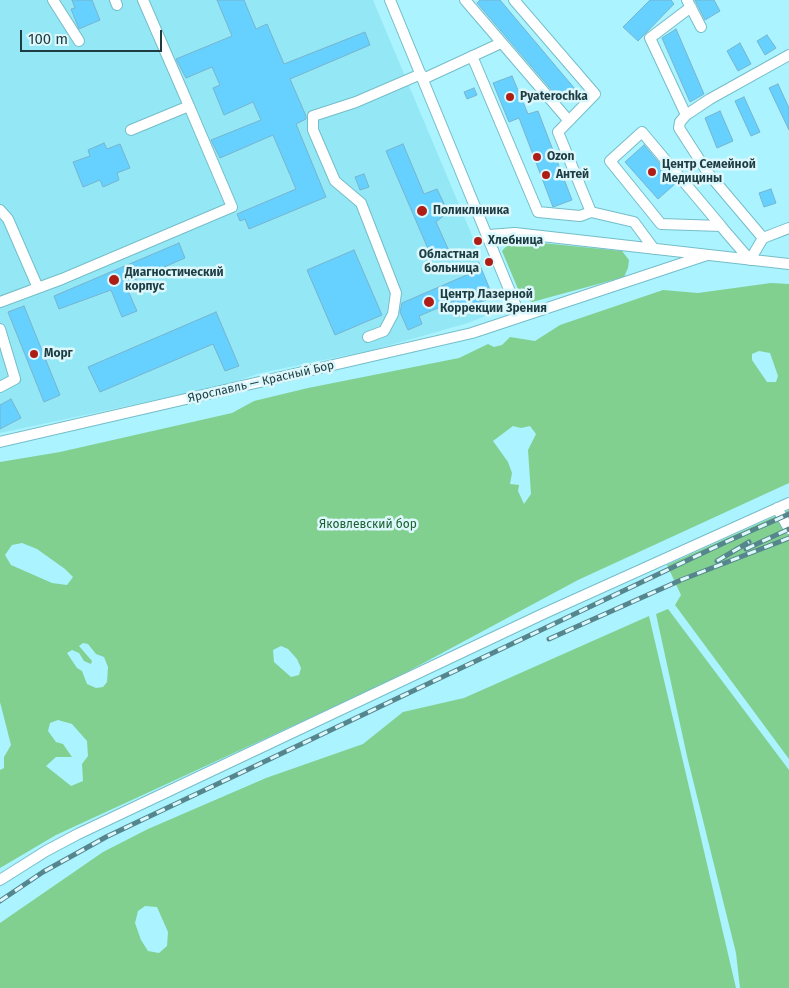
<!DOCTYPE html>
<meta charset="utf-8">
<style>
body{margin:0}
#map{position:relative;width:789px;height:988px;overflow:hidden;background:#aaf3ff;font-family:"Fira Sans",sans-serif}
canvas{display:block}
.scale{position:absolute;left:20px;top:30px;width:142px;height:22px;box-sizing:border-box;border:2px solid #1e3c41;border-top:0;padding-left:6px;font-size:15px;line-height:18px;white-space:nowrap;color:#1e3c41;-webkit-text-stroke:4px #dcf8fc;paint-order:stroke}
</style>
<div id="map">
<canvas width="789" height="988"></canvas>
<div class="scale">100 m</div>
</div>
<script>
const g = document.querySelector('canvas').getContext('2d');
g.lineJoin = 'round';
function paint(path, color) { g.fillStyle = color; g.fill(path, 'evenodd'); }
const toPath = rows => new Path2D(rows.map(r => 'M' + r).join(''));
function stroke(path, color, width, dash) { g.strokeStyle = color; g.lineWidth = width; g.lineCap = dash ? 'butt' : 'round'; g.setLineDash(dash || []); g.stroke(path); }
function write(font, color, halo, rows, align = 'center') {
  g.font = font + ' "Fira Sans",sans-serif'; g.lineWidth = 5; g.setLineDash([]); g.textBaseline = 'middle'; g.strokeStyle = halo; g.fillStyle = color; for (const [text, x, y, turn = 0] of rows) {
    g.save(); g.translate(x, y); g.rotate((+turn || 0) * Math.PI / 180); g.textAlign = isNaN(turn) ? turn : align; if (halo) g.strokeText(text, 0, 0); g.fillText(text, 0, 0); g.restore();
  }
}
paint(toPath([
 [0,0,373,0,476,245,479,262,465,268,485,316,468,323,373,350,260,373,226,385,0,433]
]), '#94e8f5');
paint(toPath([
 [512,240,622,251,629,260,628,268,624,277,532,302,521,296,502,251],
 [771,283,789,284,789,483,578,580,390,681,56,835,0,868,0,770,4,768,4,757,11,745,0,702,0,462,60,452,232,413,254,401,308,388,459,358,488,344,494,347,502,345,510,337,535,341,560,325,663,290,698,293],
 [759,351,770,353,778,376,776,382,767,382,752,360,752,354],
 [513,426,521,428,530,426,536,434,528,450,531,494,524,504,518,491,519,485,510,484,512,473,508,462,493,441],
 [22,543,37,549,65,569,73,577,67,585,52,583,11,565,5,555,12,545],
 [83,643,88,644,96,654,104,657,108,667,107,682,103,687,96,688,87,684,82,671,77,668,67,653,72,650,79,653,84,661,91,664,92,661,79,646],
 [281,646,288,649,297,659,301,668,299,675,291,677,274,662,273,650],
 [58,720,72,724,87,741,88,756,82,764,83,781,71,786,46,766,56,757,72,757,63,744,56,742,48,731,50,723],
 [789,510,789,759,675,605,681,595,667,565],
 [668,609,789,770,789,988,740,988,736,953,687,756,656,614],
 [649,616,736,988,0,988,0,923,103,852,148,829,266,778,363,744,403,712,464,698],
 [145,906,157,907,168,932,167,946,159,953,148,951,141,940,135,923,138,911]
]), '#81d090');
const building = toPath([
 [72,0,92,0,100,20,79,29,71,9,75,8,72,0],
 [217,0,244,0,256,29,267,24,284,64,365,32,370,45,290,79,306,116,306,119,296,124,326,197,249,229,245,219,240,221,237,214,296,189,273,135,220,158,211,140,261,120,253,102,224,115,213,88,220,85,212,67,186,78,176,59,232,36,217,0],
 [480,0,500,0,575,89,561,101,477,3,480,0],
 [650,0,671,0,674,4,638,41,623,27,650,0],
 [695,0,714,0,720,11,705,20,695,0],
 [676,29,704,94,690,102,662,38,676,29],
 [767,35,776,48,765,55,757,41,767,35],
 [740,43,751,64,738,71,727,51,740,43],
 [512,76,528,114,538,111,572,200,553,207,519,118,509,122,493,83,512,76],
 [778,84,789,108,789,130,769,88,778,84],
 [474,88,477,95,467,99,464,92,474,88],
 [744,97,760,132,751,136,735,101,744,97],
 [720,111,733,141,717,148,705,118,720,111],
 [104,143,107,149,120,144,130,168,117,173,119,180,103,187,100,180,83,187,73,162,90,156,88,150,104,143],
 [403,144,424,194,437,189,448,212,436,222,449,251,432,258,386,151,403,144],
 [644,145,676,183,658,199,625,162,644,145],
 [364,174,369,187,360,190,355,177,364,174],
 [771,189,776,203,764,207,759,193,771,189],
 [179,243,185,258,125,284,137,311,122,317,111,290,59,309,54,296,179,243],
 [354,250,382,315,335,335,307,270,354,250],
 [479,263,493,297,462,310,457,300,419,316,422,324,408,330,400,312,402,303,469,274,466,268,479,263],
 [24,306,60,395,44,402,8,312,24,306],
 [216,312,239,366,225,371,213,344,100,392,88,367,216,312],
 [11,399,21,418,0,429,0,405,11,399]
]);
paint(building, '#66d0fe');
stroke(building, '#78b4cf', 1);
const minor = toPath([
 [53,0,79,41],
 [115,0,117,5],
 [390,0,520,316],
 [465,0,569,121],
 [514,0,595,94,558,132,591,212,634,222,654,249],
 [687,0,701,27],
 [472,56,538,212,580,216,591,212],
 [423,79,501,43],
 [686,115,650,38,691,7],
 [131,130,189,106,143,0],
 [0,210,8,219,38,288],
 [721,226,661,224,610,161,642,132,721,226,725,231,750,260,763,238,789,228],
 [489,235,515,233,789,264],
 [763,238,708,173,679,128,680,122,686,115,710,99,789,55],
 [0,302,62,279,232,207,189,106],
 [0,329,15,379,0,387],
 [368,337,384,331,393,314,396,293,361,203,335,181,313,130,313,116,356,102,421,74],
 [0,442,472,333,707,255],
 [777,508,789,529],
 [0,880,46,851,78,834,545,613,789,503]
]);
stroke(minor, '#75bdc9', 12);
stroke(minor, '#fff', 10);
const rail = toPath([
 [746,549,789,529],
 [717,561,749,542],
 [549,639,681,580,789,538],
 [0,901,43,872,106,837,728,541,789,514]
]);
stroke(rail, '#56868d', 5);
stroke(rail, '#dcf8fc', 3, [9]);
for (const [x, y, r, color] of [
 [510,97,5,"#ae1e17"],
 [537,157,5,"#ae1e17"],
 [652,172,5,"#ae1e17"],
 [546,175,5,"#ae1e17"],
 [422,211,6,"#ae1e17"],
 [478,241,5,"#ae1e17"],
 [489,262,5,"#ae1e17"],
 [114,280,6,"#ae1e17"],
 [429,302,6,"#ae1e17"],
 [34,354,5,"#ae1e17"]
]) { const dot = new Path2D(); dot.arc(x, y, r, 0, 2 * Math.PI); g.fillStyle = color; g.fill(dot); stroke(dot, '#dcf8fc', 2); }
write('bold 12px', '#1e3c41', '#dcf8fc', [
 ["Pyaterochka",520,97],
 ["Ozon",547,157],
 ["Центр Семейной",662,165],
 ["Медицины",662,179],
 ["Антей",556,175],
 ["Поликлиника",433,211],
 ["Хлебница",488,241],
 ["Областная",479,255,"right"],
 ["больница",479,269,"right"],
 ["Диагностический",125,273],
 ["корпус",125,287],
 ["Центр Лазерной",440,295],
 ["Коррекции Зрения",440,309],
 ["Морг",44,354]
], 'left');
write('12px', '#1e3c41', '#dcf8fc', [
 ["Ярославль — Красный Бор",261,382,-13]
]);
write('12px', '#1c612f', '#dcf8fc', [
 ["Яковлевский бор",368,525]
]);
</script>
